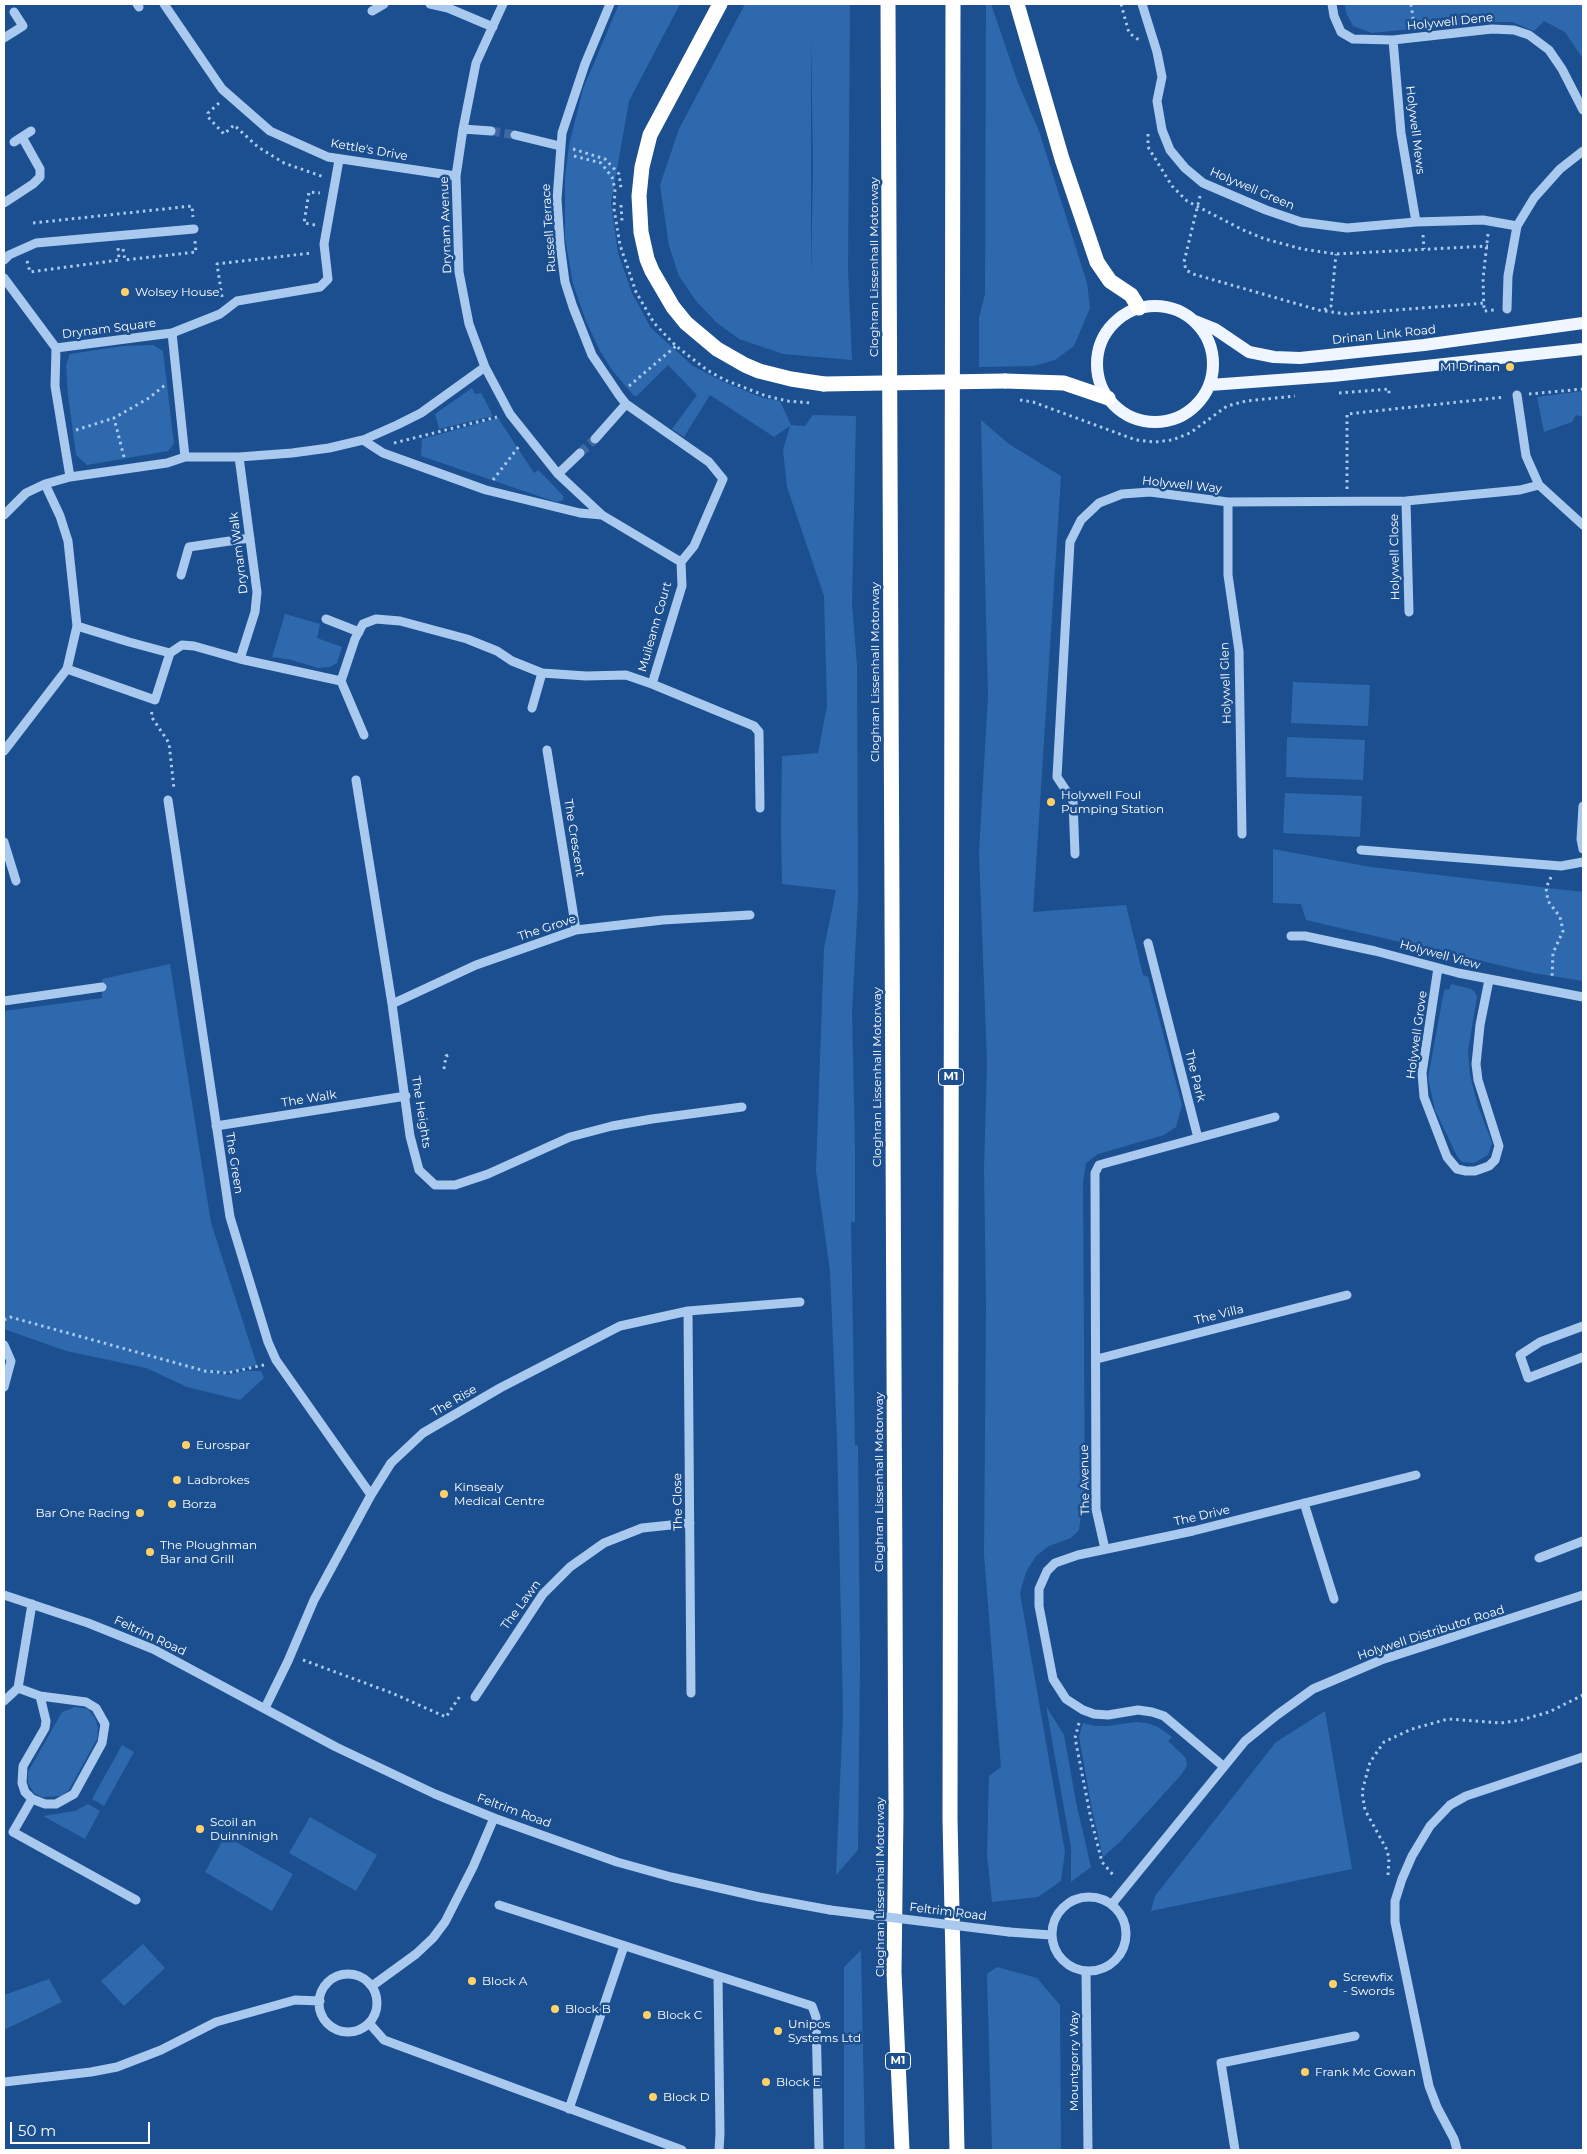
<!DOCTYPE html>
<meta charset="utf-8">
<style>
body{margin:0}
#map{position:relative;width:1587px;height:2154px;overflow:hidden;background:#1b4f8f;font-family:Montserrat,sans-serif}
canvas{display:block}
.frame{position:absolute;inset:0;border:5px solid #fff;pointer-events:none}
.scale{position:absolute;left:10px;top:2122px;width:140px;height:22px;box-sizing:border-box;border:2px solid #fff;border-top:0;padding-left:6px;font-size:15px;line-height:18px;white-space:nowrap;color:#fff;-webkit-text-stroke:4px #1b4f8f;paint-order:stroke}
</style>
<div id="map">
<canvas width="1587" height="2154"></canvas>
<div class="frame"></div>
<div class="scale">50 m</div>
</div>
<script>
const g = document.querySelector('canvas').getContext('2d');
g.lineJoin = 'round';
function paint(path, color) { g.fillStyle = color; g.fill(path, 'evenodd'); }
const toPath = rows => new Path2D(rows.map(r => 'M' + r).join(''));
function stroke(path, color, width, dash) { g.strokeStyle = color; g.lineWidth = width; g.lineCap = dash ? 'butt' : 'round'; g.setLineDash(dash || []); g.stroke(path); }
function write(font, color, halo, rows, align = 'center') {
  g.font = font + ' Montserrat,sans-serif'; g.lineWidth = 5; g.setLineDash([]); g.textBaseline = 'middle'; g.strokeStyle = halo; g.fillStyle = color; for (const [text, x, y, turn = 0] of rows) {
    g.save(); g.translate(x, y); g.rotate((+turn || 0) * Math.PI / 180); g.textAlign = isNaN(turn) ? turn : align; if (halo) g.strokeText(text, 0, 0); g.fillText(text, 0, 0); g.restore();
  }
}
paint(toPath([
 [619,4,680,4,629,101,611,203,618,253,632,293,651,328,693,366,726,383,763,398,780,401,791,425,805,426,813,415,856,416,852,604,857,665,858,900,852,1011,855,1147,855,1222,851,1222,855,1445,858,1446,860,1662,858,1850,836,1875,843,1713,837,1437,830,1271,816,1171,824,948,836,890,782,884,781,827,782,756,818,753,827,706,824,596,787,487,783,450,790,426,774,437,710,395,684,437,672,429,697,395,668,365,637,396,634,396,612,370,599,349,586,321,573,284,565,238,565,178,569,145,583,89],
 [745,4,850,4,848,270,852,360,783,354,739,339,717,323,696,301,679,276,669,246,660,185,679,129],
 [811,31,813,168,811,278],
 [986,4,991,4,1018,83,1039,131,1087,283,1090,308,1074,346,1055,360,1034,366,979,367,979,318,985,294],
 [1345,4,1583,4,1583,59,1565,32,1544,21,1534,31,1512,22,1481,22,1372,33,1353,26,1346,13],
 [153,345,163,351,174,444,168,451,87,465,76,455,68,395,66,365,70,354,123,346],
 [472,388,475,394,481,393,484,398,493,416,439,429,435,414],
 [1583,391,1583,417,1576,415,1572,422,1544,432,1537,397],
 [498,418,534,473,538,470,556,488,564,497,562,501,556,502,421,456,422,439],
 [981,420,1009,444,1061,476,1033,912,1126,905,1143,975,1148,977,1182,1105,1176,1127,1164,1135,1098,1154,1086,1163,1083,1182,1085,1515,1081,1516,1079,1530,1071,1538,1049,1546,1036,1556,1026,1572,1020,1593,1065,1852,1061,1881,1038,1897,992,1902,987,1855,989,1776,1001,1767,984,1555,986,1305,984,1168,987,1063,979,852,988,696],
 [285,614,320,624,317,638,342,647,337,663,330,667,318,668,292,660,272,657],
 [1293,682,1370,685,1368,726,1291,723],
 [1287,737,1365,740,1363,780,1286,777],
 [1285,793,1362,796,1360,837,1283,833],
 [1273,849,1371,867,1583,892,1583,981,1533,973,1306,920,1301,904,1273,903],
 [170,964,211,1223,257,1365,227,1373,200,1370,227,1375,244,1371,261,1371,264,1378,240,1400,187,1387,146,1368,66,1351,4,1329,4,1011,102,998,102,979],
 [1451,984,1471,989,1475,992,1477,997,1468,1051,1470,1075,1478,1106,1492,1143,1488,1155,1474,1163,1462,1162,1457,1156,1435,1110,1428,1078,1443,996,1445,989,1449,990],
 [1046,1706,1064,1735,1076,1802,1091,1867,1071,1882,1071,1848],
 [75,1707,88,1709,95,1718,98,1728,97,1739,69,1790,61,1796,42,1797,34,1793,28,1783,28,1772,62,1712],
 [1325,1711,1352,1869,1151,1911,1155,1896,1276,1742],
 [1136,1722,1147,1723,1158,1727,1172,1737,1168,1741,1183,1755,1186,1759,1187,1766,1181,1775,1120,1842,1103,1857,1092,1810,1079,1736,1083,1723,1095,1726,1107,1726],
 [122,1745,134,1752,104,1806,92,1799],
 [88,1804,100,1811,85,1839,43,1816,75,1811],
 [310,1817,377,1855,356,1891,289,1853],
 [225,1836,293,1874,272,1911,205,1872],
 [143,1944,165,1968,124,2006,101,1981],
 [861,1950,865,2150,844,2150,844,1967],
 [997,1967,1037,1978,1060,2005,1061,2150,992,2150,987,1974],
 [49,1979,62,2002,4,2030,4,1995]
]), '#2e69ad');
stroke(toPath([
 [491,131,515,135],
 [580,453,595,439]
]), '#3d69a0', 9, [9, 4.5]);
stroke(toPath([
 [1121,4,1129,33,1139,40],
 [1411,4,1414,25],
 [219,103,208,113,208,117,224,134,234,125,258,147,284,163,324,177],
 [1148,134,1148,147,1172,186,1187,201,1241,229,1265,239,1302,249,1336,254,1488,246],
 [573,149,605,159,619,174,621,188],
 [574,156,601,163,612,177,615,189,614,209,620,245,636,292,654,323,676,346,707,370,725,380,766,396,788,401,811,403],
 [1200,196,1184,262,1186,270,1193,274,1322,311,1331,306,1336,254],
 [621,205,622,221],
 [33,223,192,206,193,217],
 [315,225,304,223,309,192,320,193],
 [1488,234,1483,279,1484,311,1494,310],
 [1423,235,1424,249],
 [123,249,125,260,196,252,195,241],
 [27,261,30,272,119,260,118,248],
 [222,297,217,264,312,253],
 [1325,311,1346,314,1485,303],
 [629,386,676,346],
 [1339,393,1389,389,1389,394],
 [1529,394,1583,389],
 [1020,400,1033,402,1136,440,1155,442,1172,440,1190,433,1227,406,1246,401,1295,396],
 [76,430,114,418],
 [394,443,497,417],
 [124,457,114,418,149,398,165,385],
 [493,480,520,445],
 [1347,489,1347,414,1505,397],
 [152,712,151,716,169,743,174,789],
 [1551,877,1546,888,1547,895,1548,901,1560,917,1563,931,1553,953,1552,978],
 [444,1069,446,1056,449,1055],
 [4,1320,10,1317,205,1371,227,1373,264,1365],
 [303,1660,392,1693,446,1717,460,1696,462,1696],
 [1079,1723,1075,1738,1091,1819,1102,1862,1114,1876],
 [1388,1875,1389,1859,1387,1850,1365,1810,1362,1792,1370,1762,1384,1742,1412,1729,1448,1719,1501,1723,1521,1720,1549,1712,1583,1695]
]), '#a9c9ee', 3, [2.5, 4]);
stroke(toPath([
 [137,4,139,7],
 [164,4,222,89,270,131,328,157,456,176],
 [430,4,448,8,493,27],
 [503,4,476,63,463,129,456,176,459,272,469,324,485,367,510,414,558,474,602,515,681,562,682,586,652,684],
 [610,4,585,64,562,133,557,199,560,244,565,282,573,307,592,355,619,395,626,404,709,462,723,479,694,546,681,562],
 [1142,4,1157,52,1162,77,1157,101,1162,130,1170,150,1185,168,1203,183,1266,210,1301,222,1347,228,1416,222,1483,220,1517,226],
 [1332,4,1334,16,1341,32,1353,39,1393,40,1492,29,1514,30,1529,35,1549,50,1562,69,1583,110],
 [372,11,384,4],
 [4,38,23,26,14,12],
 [1393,40,1401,133,1416,222],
 [463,129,491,131],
 [515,135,560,146],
 [14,142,31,131],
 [4,203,33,184,40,177,40,169,22,137],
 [4,260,9,255,36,243,194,229],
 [4,278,56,348],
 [1507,309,1508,276,1517,226,1534,198,1560,169,1583,151],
 [172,333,220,314,237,301,320,287,328,279,324,244,339,160],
 [1517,395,1526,456,1539,485,1583,525],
 [595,439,626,404],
 [363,440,383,453,486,490,580,513,602,515],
 [185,457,239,457,292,453,329,448,363,440,397,425,421,413,485,367],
 [558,474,580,453],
 [1406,501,1409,612],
 [1228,502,1228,575,1239,651,1242,834],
 [4,515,26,493,45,484],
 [181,575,189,547,250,538],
 [326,619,359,632],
 [170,653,182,645,194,646,240,659,255,612,257,592,239,457],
 [240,659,341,681,364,735],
 [67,669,155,700,170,653,129,642,77,626],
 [341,681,355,639,363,624,376,619,400,621,467,639,497,651,512,661,542,673,586,676,626,675,652,684,754,726,759,732,760,808],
 [532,708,542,673],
 [547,750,576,930],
 [4,751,67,669,77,626,68,541,60,516,45,484,70,477,167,463,185,457,172,333,56,348,55,386,70,477],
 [356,780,392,1004,410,1136,419,1170,435,1185,455,1185,488,1174,570,1137,612,1126,652,1119,742,1107],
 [168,800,230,1217,268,1342,276,1360,371,1495],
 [1583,806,1581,839,1583,849],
 [4,842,16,881],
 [1361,850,1561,866,1583,862],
 [1075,854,1073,801,1057,777,1070,542,1081,520,1099,503,1122,494,1150,492,1228,502,1406,501,1520,490,1539,485],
 [1291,936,1305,936,1375,951,1458,973,1583,997],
 [1148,943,1198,1138,1275,1117],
 [1438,968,1422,1073,1424,1097,1447,1157,1457,1169,1466,1171,1475,1171,1489,1166,1495,1160,1499,1146,1478,1080,1476,1064,1480,1025,1489,980],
 [4,1001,102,987],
 [392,1004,476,965,576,930,663,920,750,915],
 [216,1126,406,1096],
 [688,1311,691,1693],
 [1583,1326,1540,1342,1520,1355,1528,1378,1583,1357],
 [4,1345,11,1361,4,1387],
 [1097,1359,1347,1295],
 [1304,1503,1334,1599],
 [1105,1549,1096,1509,1095,1173,1099,1165,1106,1163,1198,1138],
 [1539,1558,1583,1541],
 [4,1595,88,1623,153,1649,336,1747,435,1794,494,1818,617,1862,671,1877,759,1897,830,1910],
 [18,1688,40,1696,86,1702,96,1708,105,1724,102,1743,74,1794,56,1804,45,1804,32,1799,25,1792,22,1783,23,1766,45,1728,46,1721,40,1696],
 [475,1697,543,1594,570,1567,604,1543,642,1528,690,1523],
 [4,1701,18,1688,32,1604],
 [265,1708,288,1661,314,1600,371,1495,391,1463,423,1433,500,1388,620,1326,688,1311,800,1302],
 [1223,1766,1164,1716,1152,1712,1138,1710,1108,1715,1094,1714,1083,1710,1066,1699,1053,1679,1039,1606,1039,1589,1047,1571,1055,1563,1078,1555,1193,1531,1416,1475],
 [32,1799,13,1832,136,1900],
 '1052 1934a37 37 0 1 1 74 0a37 37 0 1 1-74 0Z',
 [1112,1904,1245,1741,1277,1715,1313,1689,1381,1660,1583,1595],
 [499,1905,718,1976,720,2134,719,2150],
 [1009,1932,1051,1935],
 [1086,1972,1088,2150],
 '319 2003a29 29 0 1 1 58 0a29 29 0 1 1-58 0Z',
 [718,1976,812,2006,816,2017,819,2150],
 [372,1986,416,1954,433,1938,445,1922,473,1867,494,1818],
 [369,2023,384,2040,682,2150],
 [4,2082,91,2072,117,2067,161,2050,216,2022,295,2000,320,2001],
 [569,2109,624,1946],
 [1235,2150,1221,2063,1355,2036],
 [1457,2150,1454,2139,1437,2107,1429,2086,1395,1922,1395,1901,1402,1879,1412,1856,1430,1826,1450,1805,1466,1796,1583,1757]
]), '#a9c9ee', 9);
stroke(toPath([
 '1097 364a58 58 0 1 1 116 0a58 58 0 1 1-116 0Z',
 [1195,321,1215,329,1249,352,1274,357,1300,358,1424,345,1583,323],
 [1210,385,1333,376,1583,349]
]), '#f0f6ff', 12);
stroke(toPath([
 [720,4,650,135,642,167,639,196,641,232,647,259,652,271,673,307,686,323,717,349,745,365,759,371,791,379,824,384],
 [888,4,896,1813,894,1972,902,2150],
 [953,4,950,1818,957,2150],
 [1017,4,1062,159,1097,262,1110,281,1131,295,1139,308],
 [1005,381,1064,383,1108,398]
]), '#fff', 15);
stroke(toPath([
 [830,1910,1009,1932]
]), '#a9c9ee', 9);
stroke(toPath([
 [824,384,1005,381]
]), '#fff', 15);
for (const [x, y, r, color] of [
 [125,292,5,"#ffd166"],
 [1510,367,5,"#ffd166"],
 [1051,802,5,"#ffd166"],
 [186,1445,5,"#ffd166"],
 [177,1480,5,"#ffd166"],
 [444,1494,5,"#ffd166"],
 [172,1504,5,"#ffd166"],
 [140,1513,5,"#ffd166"],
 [150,1552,5,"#ffd166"],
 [200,1829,5,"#ffd166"],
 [472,1981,5,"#ffd166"],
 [1333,1984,5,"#ffd166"],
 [555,2009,5,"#ffd166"],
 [647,2015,5,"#ffd166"],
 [778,2031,5,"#ffd166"],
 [1305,2072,5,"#ffd166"],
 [766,2082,5,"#ffd166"],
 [653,2097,5,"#ffd166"]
]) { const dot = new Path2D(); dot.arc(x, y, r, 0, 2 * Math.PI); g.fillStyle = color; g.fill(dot); stroke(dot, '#1b4f8f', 2); }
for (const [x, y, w] of [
 [951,1077,25],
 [898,2061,25]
]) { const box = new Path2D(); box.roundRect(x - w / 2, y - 8.5, w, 17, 4); g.fillStyle = '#1b4f8f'; g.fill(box); stroke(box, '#fff', 1); }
write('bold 11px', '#fff', null, [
 ["M1",951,1077],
 ["M1",898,2061]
]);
write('12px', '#fff', '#1b4f8f', [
 ["Holywell Dene",1450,22,-6],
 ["Holywell Mews",1415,130,83],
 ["Kettle's Drive",369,150,10],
 ["Holywell Green",1252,189,23],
 ["Drynam Avenue",446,225,-92],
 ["Russell Terrace",549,228,-94],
 ["Cloghran Lissenhall Motorway",874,267,-90],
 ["Drynam Square",109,329,-7],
 ["Drinan Link Road",1384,335,-6],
 ["Holywell Way",1182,485,6],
 ["Drynam Walk",239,553,-97],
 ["Holywell Close",1395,557,-91],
 ["Muileann Court",655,627,-74],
 ["Cloghran Lissenhall Motorway",875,672,-90],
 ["Holywell Glen",1226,683,-92],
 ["The Crescent",574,838,81],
 ["The Grove",547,928,-18],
 ["Holywell View",1440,955,15],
 ["Holywell Grove",1417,1035,-82],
 ["The Park",1195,1076,76],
 ["Cloghran Lissenhall Motorway",877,1077,-90],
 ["The Walk",309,1099,-9],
 ["The Heights",421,1112,81],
 ["The Green",234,1163,81],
 ["The Villa",1219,1315,-14],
 ["The Rise",454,1401,-30],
 ["The Avenue",1085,1480,-91],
 ["Cloghran Lissenhall Motorway",879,1482,-90],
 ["The Close",678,1502,-91],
 ["The Drive",1202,1516,-13],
 ["The Lawn",521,1605,-54],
 ["Holywell Distributor Road",1431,1633,-18],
 ["Feltrim Road",150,1636,25],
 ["Feltrim Road",514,1811,20],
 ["Cloghran Lissenhall Motorway",880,1887,-90],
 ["Feltrim Road",948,1912,7],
 ["Mountgorry Way",1074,2061,-90]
]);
write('12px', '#fff', '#1b4f8f', [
 ["Wolsey House",135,292],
 ["M1 Drinan",1500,367,"right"],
 ["Holywell Foul",1061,795],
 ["Pumping Station",1061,809],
 ["Eurospar",196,1445],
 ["Ladbrokes",187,1480],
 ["Kinsealy",454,1487],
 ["Medical Centre",454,1501],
 ["Borza",182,1504],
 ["Bar One Racing",130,1513,"right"],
 ["The Ploughman",160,1545],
 ["Bar and Grill",160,1559],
 ["Scoil an",210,1822],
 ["Duinnínigh",210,1836],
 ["Screwfix",1343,1977],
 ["- Swords",1343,1991],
 ["Block A",482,1981],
 ["Block B",565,2009],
 ["Block C",657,2015],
 ["Unipos",788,2024],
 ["Systems Ltd",788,2038],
 ["Frank Mc Gowan",1315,2072],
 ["Block E",776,2082],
 ["Block D",663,2097]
], 'left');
</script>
